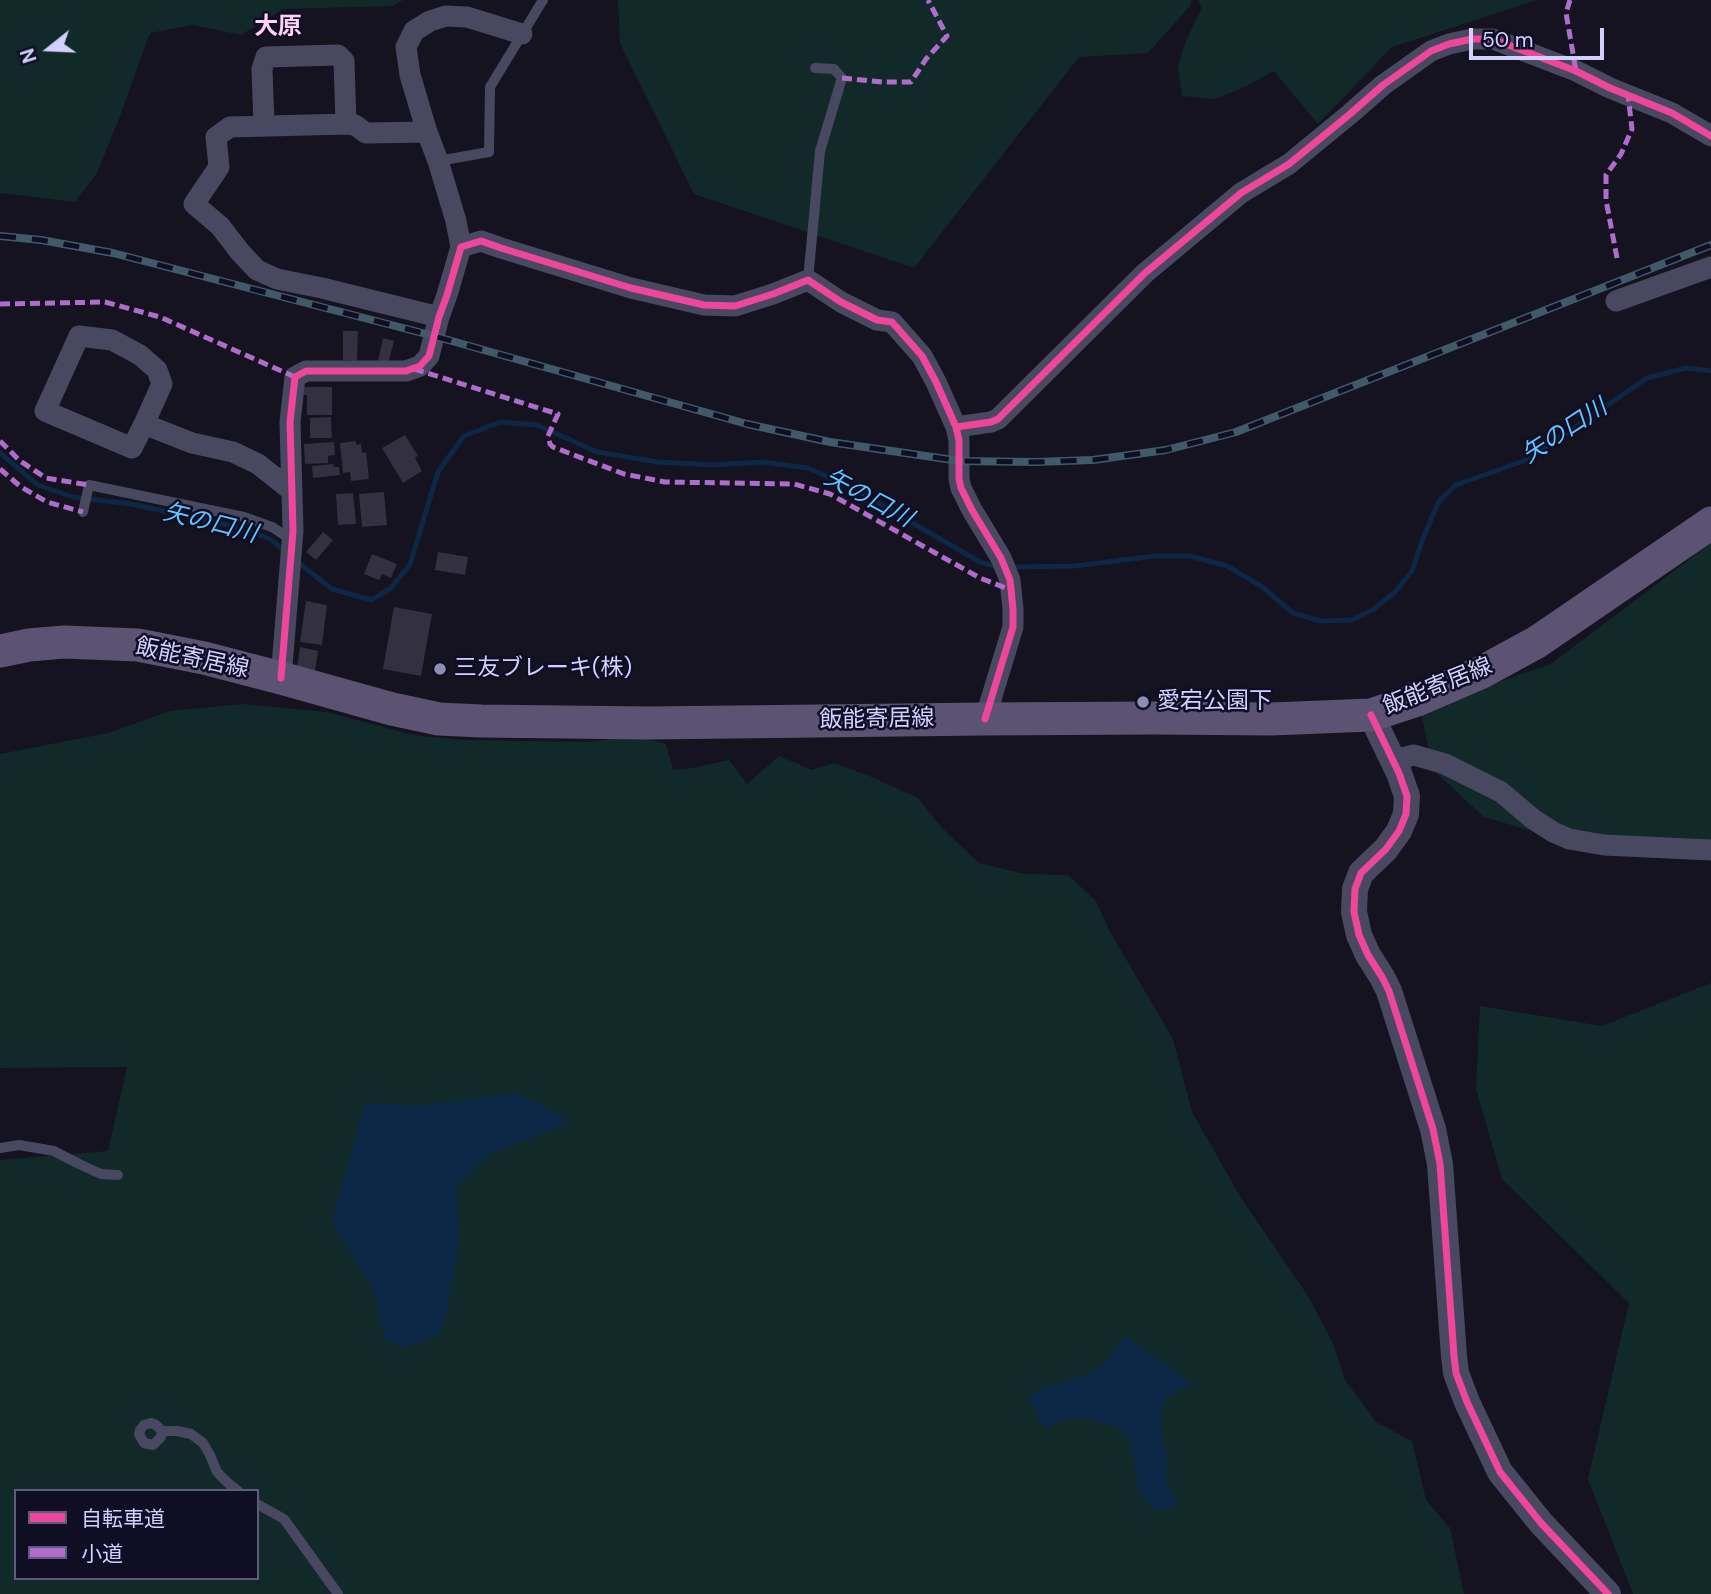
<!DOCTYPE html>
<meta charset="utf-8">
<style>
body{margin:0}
#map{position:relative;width:1711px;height:1594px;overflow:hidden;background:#14131f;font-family:"DM Sans","Noto Sans JP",sans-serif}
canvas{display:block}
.legend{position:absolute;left:14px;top:1489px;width:245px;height:91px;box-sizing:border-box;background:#0f0e24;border:2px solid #5d5c7c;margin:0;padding:9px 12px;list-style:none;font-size:21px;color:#d1d0ff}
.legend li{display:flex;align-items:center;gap:14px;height:35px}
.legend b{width:35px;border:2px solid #5d5c7c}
.north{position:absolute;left:14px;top:14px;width:70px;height:70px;-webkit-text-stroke:5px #0f0e24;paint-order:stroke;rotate:252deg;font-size:19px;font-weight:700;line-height:28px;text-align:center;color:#d1d0ff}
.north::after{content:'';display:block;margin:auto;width:24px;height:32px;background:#d1d0ff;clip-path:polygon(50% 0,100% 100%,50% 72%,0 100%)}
.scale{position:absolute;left:1469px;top:28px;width:135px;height:32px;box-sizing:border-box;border:4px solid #d1d0ff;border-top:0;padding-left:9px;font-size:21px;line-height:24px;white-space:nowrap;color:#d1d0ff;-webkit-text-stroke:5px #0f0e24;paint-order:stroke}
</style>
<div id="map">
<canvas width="1711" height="1594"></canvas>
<ul class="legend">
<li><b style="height:9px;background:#ed469a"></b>自転車道</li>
<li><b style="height:9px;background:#b06ccc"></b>小道</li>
</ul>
<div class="north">N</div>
<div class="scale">50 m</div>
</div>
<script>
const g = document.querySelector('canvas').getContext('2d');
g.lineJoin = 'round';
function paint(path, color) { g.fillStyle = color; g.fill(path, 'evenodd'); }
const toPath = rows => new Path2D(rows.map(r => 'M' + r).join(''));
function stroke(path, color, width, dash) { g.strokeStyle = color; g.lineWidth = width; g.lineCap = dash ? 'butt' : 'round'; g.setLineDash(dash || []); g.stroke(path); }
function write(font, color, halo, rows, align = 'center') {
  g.font = font + ' "DM Sans","Noto Sans JP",sans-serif'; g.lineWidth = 5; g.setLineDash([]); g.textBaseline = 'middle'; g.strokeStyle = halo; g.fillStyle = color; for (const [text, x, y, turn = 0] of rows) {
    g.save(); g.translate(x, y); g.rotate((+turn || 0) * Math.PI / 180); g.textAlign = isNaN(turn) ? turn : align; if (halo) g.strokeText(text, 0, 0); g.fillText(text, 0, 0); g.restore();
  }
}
paint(toPath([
 [0,0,403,0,392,6,283,9,241,35,193,25,150,33,120,116,97,173,75,202,0,193],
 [618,0,1192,0,1190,6,1148,53,1079,57,914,268,694,194,620,43],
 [1198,0,1537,0,1392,47,1318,124,1274,71,1245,87,1215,99,1182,96,1178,66,1185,43,1202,8],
 [1711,543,1711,846,1555,838,1484,817,1433,770,1420,708,1551,664],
 [242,704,327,712,413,735,461,740,593,742,630,735,666,744,673,770,693,768,729,760,747,784,779,756,812,770,834,763,867,775,918,798,942,828,979,863,1025,874,1068,875,1096,901,1109,930,1173,1039,1192,1112,1241,1198,1308,1296,1333,1343,1345,1380,1376,1422,1412,1441,1426,1500,1450,1528,1464,1594,0,1594,0,1160,108,1151,127,1067,0,1068,0,754,108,733,170,711],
 [16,1491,257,1491,257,1578,16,1578],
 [1711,983,1711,1594,1633,1594,1588,1479,1629,1303,1502,1179,1476,1089,1480,1006,1602,1026]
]), '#112a29');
paint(toPath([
 [517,1093,562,1116,567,1124,490,1154,456,1186,459,1239,448,1305,440,1335,402,1348,384,1338,375,1293,332,1221,365,1103,417,1106],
 [1124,1336,1191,1383,1163,1401,1160,1424,1167,1458,1166,1478,1177,1503,1166,1511,1153,1509,1138,1488,1131,1441,1118,1427,1084,1418,1063,1419,1047,1428,1037,1416,1028,1396,1052,1385,1094,1372,1111,1357]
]), '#0d2746');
stroke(toPath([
 [0,453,38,485,73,497,131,504,242,528,270,539,285,551],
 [295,560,332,589,371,600,391,588,410,564,438,472,464,436,500,422,537,425,597,452,658,462,712,465,763,462,808,468,849,486,980,562,998,567],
 [1011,567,1075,566,1155,556,1190,556,1227,566,1261,586,1293,613,1320,621,1352,620,1374,609,1395,592,1412,571,1423,538,1439,501,1456,485,1529,459,1647,378,1686,368,1711,371]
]), '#0d2746', 5);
paint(toPath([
 [343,331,358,331,357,361,343,360],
 [383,338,394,341,388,364,378,361],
 [303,387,332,387,332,415,307,415,307,395,302,395],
 [331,417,332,438,310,438,310,418],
 [405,435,418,456,415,458,422,471,403,483,382,448],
 [356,441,356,445,361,444,362,453,366,452,369,479,351,481,350,472,343,473,340,443],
 [334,442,335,455,328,456,328,463,305,464,304,444],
 [333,464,334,467,339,467,340,475,313,478,312,466],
 [384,492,387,525,362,527,359,494],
 [353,493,356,524,338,525,336,494],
 [323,532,333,540,316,560,306,552],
 [438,552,468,557,465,575,435,570],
 [372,554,397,564,391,578,382,574,379,580,364,574],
 [306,601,327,605,322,645,300,642],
 [394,607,432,614,421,676,383,669],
 [300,647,318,651,315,671,297,668]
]), '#323041');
stroke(toPath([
 [438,161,489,152,490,87,543,0],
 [808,280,820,151,842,78,834,69,815,68],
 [83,512,89,485,244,517,272,527,292,540],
 [0,1148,19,1145,54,1151,79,1164,101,1174,118,1175],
 [162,1431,161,1437,153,1445,144,1443,139,1434,140,1430,144,1425,151,1423,156,1425,162,1431,177,1431,191,1434,203,1443,210,1455,217,1472,228,1483,238,1491],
 [257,1504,284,1519,338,1594]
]), '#484960', 10);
stroke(toPath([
 [264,125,262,69,266,57,338,55,344,61,346,124],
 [427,132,366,133,355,125,346,124,230,127,216,137,219,167,194,204,220,226,240,252,257,270,277,279,322,288,439,317],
 [461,247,456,221,438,161,427,132,410,75,406,47,414,31,430,21,446,16,467,17,522,34],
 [1616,301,1711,267],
 [144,424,162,384,157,370,140,355,112,340,79,336,45,411,132,448,144,424,192,443,233,452,258,464,292,491],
 [956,427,991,422,998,419,1145,273,1241,193,1289,164,1350,114,1383,85,1431,51,1449,44,1472,39,1493,39,1576,71,1610,88,1672,113,1711,136],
 [281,678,293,531,290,422,295,377,306,371,406,371,420,366,429,356,439,317,447,295,461,247,481,241,501,248,631,288,704,305,735,306,773,294,808,280,841,302,877,320,892,322,922,356,936,382,956,427,959,440,959,479,961,488,972,510,1001,558,1010,580,1013,609,1013,627,985,719],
 [1394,760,1414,755,1445,764,1501,792,1533,819,1553,832,1569,839,1604,845,1711,850]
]), '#484960', 21);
stroke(toPath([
 [1371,715,1399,773,1407,796,1406,814,1399,831,1386,849,1361,873,1355,889,1354,912,1359,935,1368,955,1382,977,1389,991,1433,1129,1440,1164,1454,1356,1456,1373,1467,1402,1500,1472,1541,1523,1608,1594]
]), '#484960', 26);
stroke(toPath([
 [0,651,29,645,64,642,138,645,204,658,281,678,392,709,439,719,481,721,649,723,985,719,1154,718,1271,719,1371,715,1417,700,1482,672,1537,642,1711,523]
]), '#5b5371', 33);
const rail = toPath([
 [0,236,41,240,113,253,434,336,747,424,830,442,960,461,1035,462,1093,460,1166,450,1236,432,1711,245]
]);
stroke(rail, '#405a69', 8);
stroke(rail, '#0f0e24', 5, [16]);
stroke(toPath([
 [1570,0,1566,13,1576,71],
 [842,78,882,82,911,82,926,59,947,36,928,0],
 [1617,258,1606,200,1606,175,1621,154,1632,129,1628,95],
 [0,304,105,302,160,317,295,377],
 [414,369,558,414,548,436,550,444,553,447,624,474,665,482,794,484,830,494,980,578,1011,590],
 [0,441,20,461,46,478,89,485],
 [0,469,21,487,47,502,83,512]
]), '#b06ccc', 5, [10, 5]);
stroke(toPath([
 [956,427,991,422,998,419,1145,273,1241,193,1289,164,1350,114,1383,85,1431,51,1449,44,1472,39,1493,39,1576,71,1610,88,1672,113,1711,136],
 [281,678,293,531,290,422,295,377,306,371,406,371,420,366,429,356,439,317,447,295,461,247,481,241,501,248,631,288,704,305,735,306,773,294,808,280,841,302,877,320,892,322,922,356,936,382,956,427,959,440,959,479,961,488,972,510,1001,558,1010,580,1013,609,1013,627,985,719],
 [1371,715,1399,773,1407,796,1406,814,1399,831,1386,849,1361,873,1355,889,1354,912,1359,935,1368,955,1382,977,1389,991,1433,1129,1440,1164,1454,1356,1456,1373,1467,1402,1500,1472,1541,1523,1608,1594]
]), '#ed469a', 7);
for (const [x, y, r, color] of [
 [440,669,7,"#8f8eb1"],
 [1143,702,7,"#8f8eb1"]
]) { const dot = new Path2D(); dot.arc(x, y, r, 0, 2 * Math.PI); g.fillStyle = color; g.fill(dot); stroke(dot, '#0f0e24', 2.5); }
write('23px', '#d1d0ff', '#0f0e24', [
 ["飯能寄居線",192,659,12],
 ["飯能寄居線",1438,687,-22],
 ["飯能寄居線",877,720,-1]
]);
write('23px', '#d1d0ff', '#0f0e24', [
 ["三友ブレーキ(株)",454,669],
 ["愛宕公園下",1157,702]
], 'left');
write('bold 24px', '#ffd2f3', '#0f0e24', [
 ["大原",278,28]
]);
write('italic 24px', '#5ec5ff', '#0f0e24', [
 ["矢の口川",1565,432,-33],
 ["矢の口川",868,499,28],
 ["矢の口川",210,524,14]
]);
</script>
